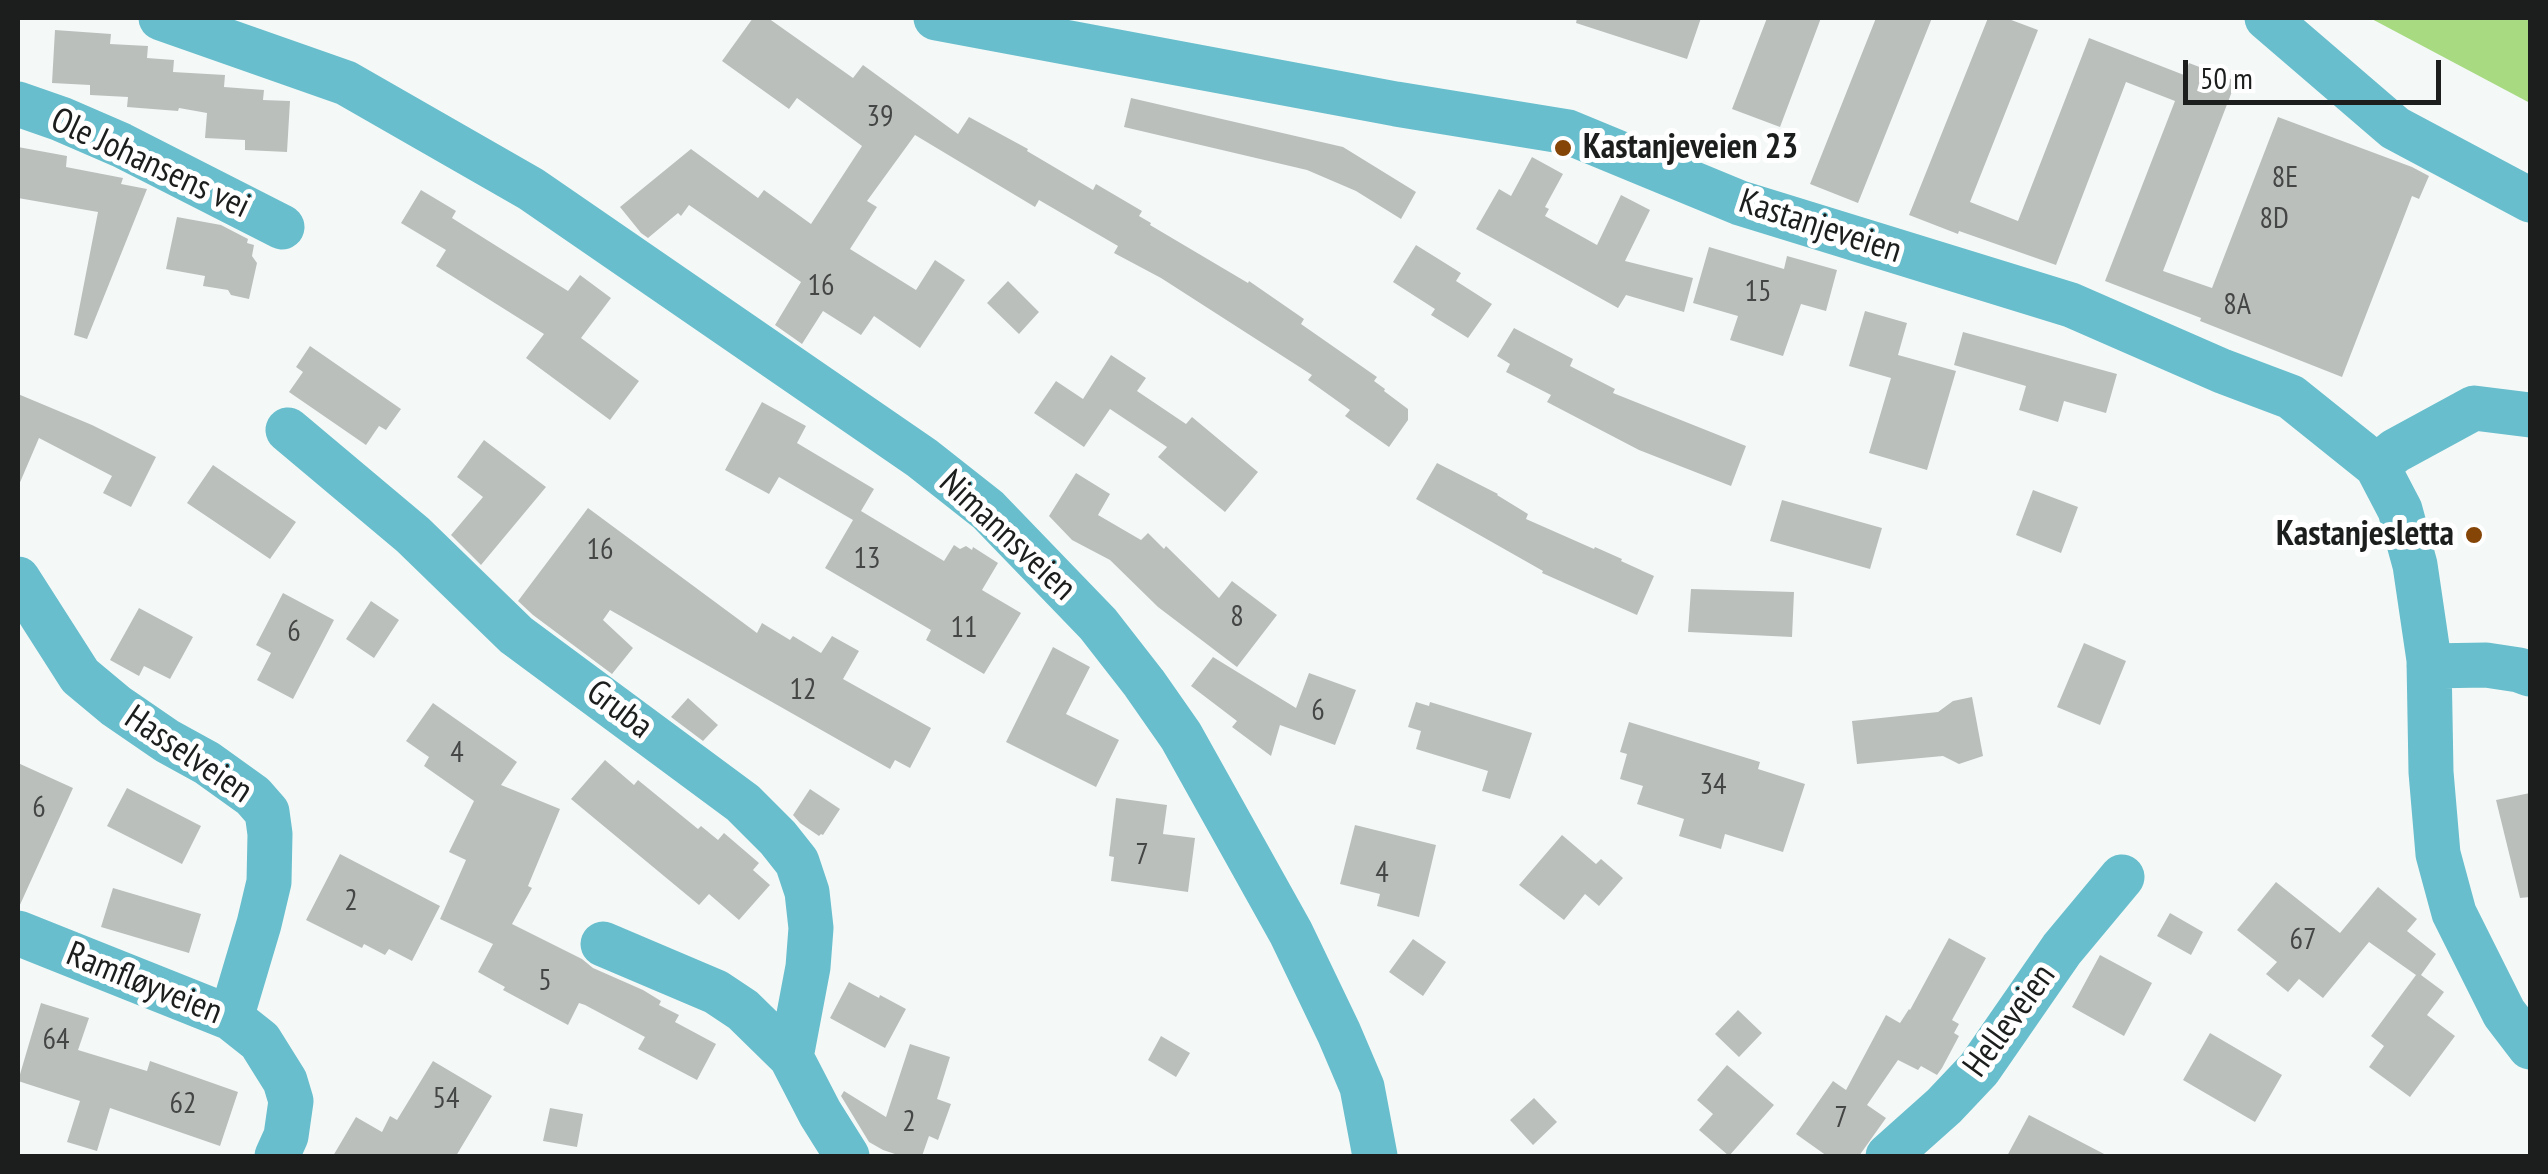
<!DOCTYPE html>
<meta charset="utf-8">
<style>
body{margin:0}
#map{position:relative;width:2548px;height:1174px;overflow:hidden;background:#f4f9f8;font-family:"PT Sans Narrow",sans-serif}
canvas{display:block}
.frame{position:absolute;inset:0;border:20px solid #1c1e1d;pointer-events:none}
.scale{position:absolute;left:2183px;top:60px;width:258px;height:45px;box-sizing:border-box;border:5px solid #1c1e1d;border-top:0;padding-left:12px;font-size:30px;line-height:35px;white-space:nowrap;color:#1c1e1d;-webkit-text-stroke:8px #fff;paint-order:stroke}
</style>
<div id="map">
<canvas width="2548" height="1174"></canvas>
<div class="frame"></div>
<div class="scale">50 m</div>
</div>
<script>
const g = document.querySelector('canvas').getContext('2d');
g.lineJoin = 'round';
function paint(path, color) { g.fillStyle = color; g.fill(path, 'evenodd'); }
const toPath = rows => new Path2D(rows.map(r => 'M' + r).join(''));
function stroke(path, color, width, dash) { g.strokeStyle = color; g.lineWidth = width; g.lineCap = dash ? 'butt' : 'round'; g.setLineDash(dash || []); g.stroke(path); }
function write(font, color, halo, rows, align = 'center') {
  g.font = font + ' "PT Sans Narrow",sans-serif'; g.lineWidth = 10; g.setLineDash([]); g.textBaseline = 'middle'; g.strokeStyle = halo; g.fillStyle = color; for (const [text, x, y, turn = 0] of rows) {
    g.save(); g.translate(x, y); g.rotate((+turn || 0) * Math.PI / 180); g.textAlign = isNaN(turn) ? turn : align; if (halo) g.strokeText(text, 0, 0); g.fillText(text, 0, 0); g.restore();
  }
}
paint(toPath([
 [2370,18,2530,18,2530,103]
]), '#a7da81');
paint(toPath([
 [753,18,768,18,853,78,863,65,958,134,969,117,1028,149,1027,151,1093,190,1096,184,1142,211,1139,216,1151,223,1150,225,1248,283,1249,281,1304,319,1301,324,1377,377,1374,381,1385,389,1384,391,1408,409,1408,420,1389,447,1345,416,1350,410,1308,380,1312,375,1161,278,1114,253,1118,246,1039,200,1035,207,915,135,867,201,877,207,850,249,916,290,935,260,965,280,920,348,874,316,861,335,823,311,802,344,775,325,801,282,689,205,681,216,678,213,648,238,641,233,620,207,691,149,758,198,764,190,811,224,862,146,797,98,789,109,722,61],
 [1577,18,1701,18,1687,59,1576,23],
 [1767,18,1821,18,1780,127,1732,109],
 [1876,18,1932,18,1858,203,1810,184],
 [1988,18,2006,18,2038,30,1970,202,2018,221,2089,38,2184,75,2189,63,2236,81,2163,271,2212,288,2278,117,2412,167,2429,176,2419,199,2412,196,2342,377,2200,321,2201,318,2105,281,2175,101,2126,82,2056,265,1959,231,1958,234,1909,215],
 [55,30,111,34,110,44,148,46,147,58,174,60,173,72,225,75,224,87,264,90,263,100,290,101,287,152,245,150,245,140,205,138,207,113,179,108,178,111,127,107,128,97,90,95,90,85,52,83],
 [1131,98,1343,147,1416,192,1401,219,1356,191,1307,170,1124,127],
 [18,147,67,156,66,167,123,178,121,184,147,189,87,339,74,335,98,212,18,198],
 [1532,157,1563,174,1545,207,1549,209,1545,216,1597,245,1621,195,1650,210,1625,261,1693,278,1684,312,1626,295,1618,308,1476,229,1499,189,1511,196],
 [421,190,456,211,452,218,568,291,580,275,611,298,581,338,639,381,610,420,526,358,544,334,436,266,446,250,401,223],
 [177,217,221,225,248,239,247,243,254,245,252,256,257,263,249,299,231,295,228,290,203,286,205,276,166,269],
 [1416,245,1461,273,1456,281,1492,304,1468,338,1431,315,1435,309,1393,282],
 [1709,247,1784,269,1787,256,1837,270,1826,311,1801,304,1783,356,1730,340,1738,316,1693,303],
 [1008,281,1039,312,1019,334,987,303],
 [1865,311,1907,323,1898,355,1956,371,1927,470,1869,453,1891,378,1849,366],
 [1514,328,1573,359,1570,366,1615,389,1613,393,1746,446,1731,486,1639,450,1547,402,1551,395,1506,372,1510,364,1497,356],
 [1963,332,2117,374,2106,413,2064,401,2058,422,2019,410,2026,386,1954,365],
 [310,346,401,409,386,430,379,426,366,445,289,392,303,372,296,367],
 [1111,355,1146,378,1137,391,1186,424,1192,417,1258,472,1225,512,1158,457,1167,447,1110,409,1084,447,1034,413,1056,381,1083,399],
 [18,394,92,425,156,457,131,507,103,493,112,476,39,438,18,487],
 [762,402,806,426,797,443,874,489,861,511,944,561,954,545,960,549,966,546,972,550,973,547,998,563,982,590,1021,613,984,674,926,640,931,630,825,568,853,520,779,477,769,494,725,470],
 [484,440,546,487,481,565,451,535,483,497,457,477],
 [1437,463,1498,494,1497,495,1528,514,1526,519,1594,549,1595,547,1622,559,1621,561,1654,576,1637,615,1542,573,1543,571,1416,499],
 [213,465,296,522,270,559,187,503],
 [1076,473,1110,494,1098,515,1141,540,1148,533,1164,549,1166,546,1219,598,1232,581,1277,615,1237,667,1158,607,1110,560,1072,540,1049,516],
 [2033,490,2078,507,2061,553,2016,535],
 [1782,500,1882,528,1870,569,1770,541],
 [588,508,757,633,762,623,790,640,793,636,821,653,832,636,859,651,843,679,931,728,910,768,895,760,890,769,610,610,603,620,633,648,612,674,533,615,518,601],
 [1691,589,1794,592,1792,637,1688,632],
 [283,593,334,620,293,699,257,680,271,653,256,645],
 [371,601,399,620,374,658,346,639],
 [139,608,193,637,170,679,144,666,139,676,110,660],
 [2084,643,2126,661,2100,725,2057,707],
 [1053,647,1090,667,1066,714,1119,740,1096,787,1006,742],
 [1213,657,1296,708,1309,673,1356,690,1335,745,1280,725,1271,756,1232,727,1237,721,1191,686],
 [1972,697,1983,756,1959,764,1943,756,1857,764,1852,721,1938,712,1953,701],
 [688,698,718,725,703,741,671,717],
 [1416,702,1429,706,1430,702,1532,733,1510,799,1482,791,1488,771,1416,749,1421,731,1408,727],
 [433,703,517,762,501,785,560,809,528,886,532,888,512,924,582,959,593,968,643,990,661,1001,659,1005,679,1015,675,1022,716,1044,697,1080,638,1049,645,1037,585,1005,579,1003,568,1025,503,990,505,987,478,972,493,944,440,919,466,860,449,852,474,801,424,766,429,757,406,741],
 [1629,722,1760,762,1758,769,1805,784,1783,852,1725,834,1721,849,1679,836,1684,819,1637,804,1643,786,1620,779,1627,754,1620,752],
 [605,760,634,785,638,780,698,829,701,826,718,840,724,833,759,863,753,870,770,885,739,920,709,894,699,905,571,799],
 [18,763,73,788,19,907,18,907],
 [127,788,201,826,182,864,107,826],
 [810,789,840,809,823,835,821,834,819,836,800,823,793,815],
 [2530,793,2530,897,2520,898,2496,800],
 [1116,798,1167,805,1163,834,1195,838,1188,892,1111,881,1114,857,1109,856],
 [1355,825,1436,845,1419,917,1377,906,1380,894,1340,884],
 [1562,835,1596,864,1601,859,1623,878,1599,906,1585,894,1564,920,1519,885],
 [340,854,440,906,412,961,389,949,385,955,364,944,362,948,306,920],
 [2276,882,2340,933,2378,887,2417,919,2407,931,2436,954,2421,975,2444,992,2427,1015,2455,1036,2410,1097,2369,1067,2384,1046,2371,1036,2416,975,2369,942,2323,998,2299,979,2288,992,2266,974,2277,962,2237,930],
 [113,888,201,914,189,953,101,927],
 [2170,913,2203,932,2191,955,2157,936],
 [1949,938,1986,958,1952,1020,1959,1024,1954,1033,1959,1036,1942,1068,1937,1075,1921,1066,1918,1070,1898,1060,1867,1105,1886,1118,1859,1156,1827,1156,1796,1134,1833,1081,1846,1090,1886,1015,1900,1023,1909,1009,1910,1010],
 [1413,939,1446,962,1423,996,1389,972],
 [2100,955,2152,983,2124,1036,2072,1007],
 [849,982,879,998,880,995,906,1009,885,1048,830,1018],
 [41,1003,89,1018,78,1050,147,1071,150,1061,238,1092,220,1146,110,1108,97,1151,67,1142,80,1101,18,1081],
 [1738,1010,1762,1033,1739,1057,1715,1034],
 [2210,1033,2282,1075,2255,1122,2183,1080],
 [1161,1036,1190,1053,1176,1077,1148,1060],
 [910,1044,950,1057,937,1099,951,1104,938,1140,929,1136,922,1156,901,1156,883,1150,869,1142,841,1096,844,1091,886,1117],
 [433,1061,492,1096,456,1156,333,1156,356,1117,382,1132,390,1116,397,1120],
 [1727,1065,1774,1105,1729,1156,1699,1130,1713,1114,1697,1100],
 [1534,1098,1557,1122,1533,1145,1510,1120],
 [550,1108,583,1114,577,1147,543,1141],
 [2029,1115,2108,1156,2007,1156]
]), '#bbbfbc');
stroke(toPath([
 [161,18,346,83,531,189,922,458,988,510,1098,624,1144,683,1181,736,1291,933,1339,1033,1362,1087,1375,1156],
 [936,18,1396,104,1568,132,1740,203,2071,305,2222,371,2291,397,2377,466,2400,510,2415,565,2429,660,2431,772,2438,854,2454,913,2504,1013,2530,1047],
 [2267,18,2395,128,2530,200],
 [18,104,61,119,121,145,282,227],
 [288,430,413,535,516,635,743,803,778,838,797,862,807,892,811,928,808,967,791,1057],
 [2377,466,2395,451,2474,408,2530,415],
 [18,579,80,676,116,706,167,741,207,763,253,796,267,812,270,834,269,882,259,924,231,1018],
 [2429,666,2486,665,2519,670,2530,674],
 [18,933,231,1018,260,1041,285,1081,291,1101,286,1136,277,1156],
 [603,944,716,992,743,1010,791,1057,820,1113,847,1156],
 [1888,1156,1944,1106,1979,1069,2062,949,2122,877]
]), '#68becc', 45);
for (const [x, y, r, color] of [
 [1563,148,10,"#844506"],
 [2474,535,10,"#844506"]
]) { const dot = new Path2D(); dot.arc(x, y, r, 0, 2 * Math.PI); g.fillStyle = color; g.fill(dot); stroke(dot, '#fff', 4); }
write('30px', '#444645', null, [
 ["39",880,117],
 ["8E",2285,178],
 ["8D",2274,219],
 ["16",821,286],
 ["15",1758,292],
 ["8A",2237,305],
 ["16",600,550],
 ["13",867,559],
 ["8",1237,617],
 ["11",964,628],
 ["6",294,632],
 ["12",803,690],
 ["6",1318,711],
 ["4",457,753],
 ["34",1713,785],
 ["6",39,808],
 ["7",1142,855],
 ["4",1382,873],
 ["2",351,901],
 ["67",2303,940],
 ["5",545,981],
 ["64",56,1040],
 ["54",446,1099],
 ["62",183,1104],
 ["7",1841,1118],
 ["2",909,1122]
]);
write('bold 35px', '#1c1e1d', '#fff', [
 ["Kastanjeveien 23",1583,148],
 ["Kastanjesletta",2454,535,"right"]
], 'left');
write('35px', '#1c1e1d', '#fff', [
 ["Ole Johansens vei",150,164,25],
 ["Kastanjeveien",1820,227,18],
 ["Nimannsveien",1007,536,43],
 ["Gruba",619,710,37],
 ["Hasselveien",188,755,34],
 ["Ramfløyveien",144,984,22],
 ["Helleveien",2010,1021,-54]
]);
</script>
